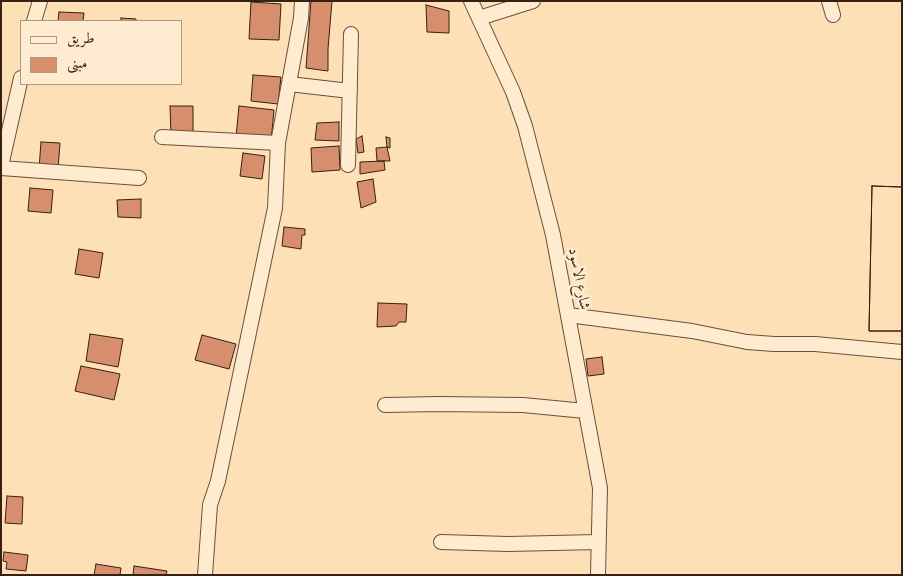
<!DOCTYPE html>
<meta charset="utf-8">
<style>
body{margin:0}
#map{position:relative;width:903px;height:576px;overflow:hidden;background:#fee0b6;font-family:"IM FELL English",Amiri,serif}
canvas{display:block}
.frame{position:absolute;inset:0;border:2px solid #362113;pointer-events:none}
.legend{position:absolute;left:20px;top:20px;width:162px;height:65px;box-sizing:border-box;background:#feebd0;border:1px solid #ae9a84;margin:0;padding:6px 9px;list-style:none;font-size:15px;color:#362113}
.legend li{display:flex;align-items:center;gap:10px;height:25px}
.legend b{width:25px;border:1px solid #ae9a84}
</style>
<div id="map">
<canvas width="903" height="576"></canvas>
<div class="frame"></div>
<ul class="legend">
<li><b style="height:6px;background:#feebd0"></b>طريق</li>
<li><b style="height:14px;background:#d68e6c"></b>مبنى</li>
</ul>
</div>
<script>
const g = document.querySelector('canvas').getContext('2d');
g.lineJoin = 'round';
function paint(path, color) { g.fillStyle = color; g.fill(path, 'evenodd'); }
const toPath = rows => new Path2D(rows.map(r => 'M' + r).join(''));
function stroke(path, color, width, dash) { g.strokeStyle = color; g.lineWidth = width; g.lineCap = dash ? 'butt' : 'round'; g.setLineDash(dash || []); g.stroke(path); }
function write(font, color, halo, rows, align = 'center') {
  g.font = font + ' "IM FELL English",Amiri,serif'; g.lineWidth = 5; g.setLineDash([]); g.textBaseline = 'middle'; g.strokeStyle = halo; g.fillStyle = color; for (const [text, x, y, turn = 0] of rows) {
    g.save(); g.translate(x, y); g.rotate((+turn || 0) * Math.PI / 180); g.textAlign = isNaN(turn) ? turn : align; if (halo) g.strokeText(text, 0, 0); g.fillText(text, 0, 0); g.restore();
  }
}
const building = toPath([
 [311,1,332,1,328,49,328,71,306,68,311,1],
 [251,2,281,4,279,40,249,39,251,2],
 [426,5,449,11,449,33,427,32,426,5],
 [59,12,84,13,83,21,58,21,59,12],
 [121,18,136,19,136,21,138,21,121,21,121,18],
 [253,75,281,77,278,104,251,101,253,75],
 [170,106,193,106,193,135,171,135,170,106],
 [239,106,274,110,271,141,236,137,239,106],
 [339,122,339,141,315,140,317,123,339,122],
 [362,136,364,152,358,153,356,139,362,136],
 [386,137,390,138,390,148,387,147,386,137],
 [41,142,60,143,58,170,39,169,41,142],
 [339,146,340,170,312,172,311,148,339,146],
 [387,147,390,161,377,161,376,148,387,147],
 [243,153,265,156,262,179,240,176,243,153],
 [384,161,385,170,360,174,360,162,384,161],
 [373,179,376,202,361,208,357,182,373,179],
 [872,186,902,187,902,331,869,331,872,186],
 [872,186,902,187,902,331,869,331,872,186],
 [30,188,53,190,51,213,28,211,30,188],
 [141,199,141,218,118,217,117,200,141,199],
 [284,227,305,229,305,235,302,235,301,249,282,246,284,227],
 [79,249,103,253,99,278,75,274,79,249],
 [378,303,407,304,406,322,399,322,396,326,377,327,378,303],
 [90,334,123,339,118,367,86,361,90,334],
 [202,335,236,344,229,369,195,360,202,335],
 [602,357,604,374,588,376,586,359,602,357],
 [81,366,120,374,114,400,75,391,81,366],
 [7,496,23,497,22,524,5,523,7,496],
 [4,552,28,555,26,571,6,569,7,562,3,561,4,552],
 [96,564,121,568,120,575,94,575,96,564],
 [134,566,167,571,166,575,133,575,134,566]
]);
paint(building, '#d68e6c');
stroke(building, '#362113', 1);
const minor = toPath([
 [471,1,513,92,525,126,553,235,600,488,598,575],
 [829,1,833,15],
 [479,18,533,1],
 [34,21,40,1],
 [289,84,350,91],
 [162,137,278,143],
 [348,165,351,34],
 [1,166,21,78],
 [1,168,139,178],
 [568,315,692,331,747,342,774,344,815,344,902,352],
 [385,405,438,404,523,405,585,411],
 [441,542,508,544,598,542],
 [205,575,210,505,218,481,275,208,278,143,301,18,302,1]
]);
stroke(minor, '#68513c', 16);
stroke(minor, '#feebd0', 14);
write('15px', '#362113', '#feebd0', [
 ["شارع الاسود",578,279,79]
]);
</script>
